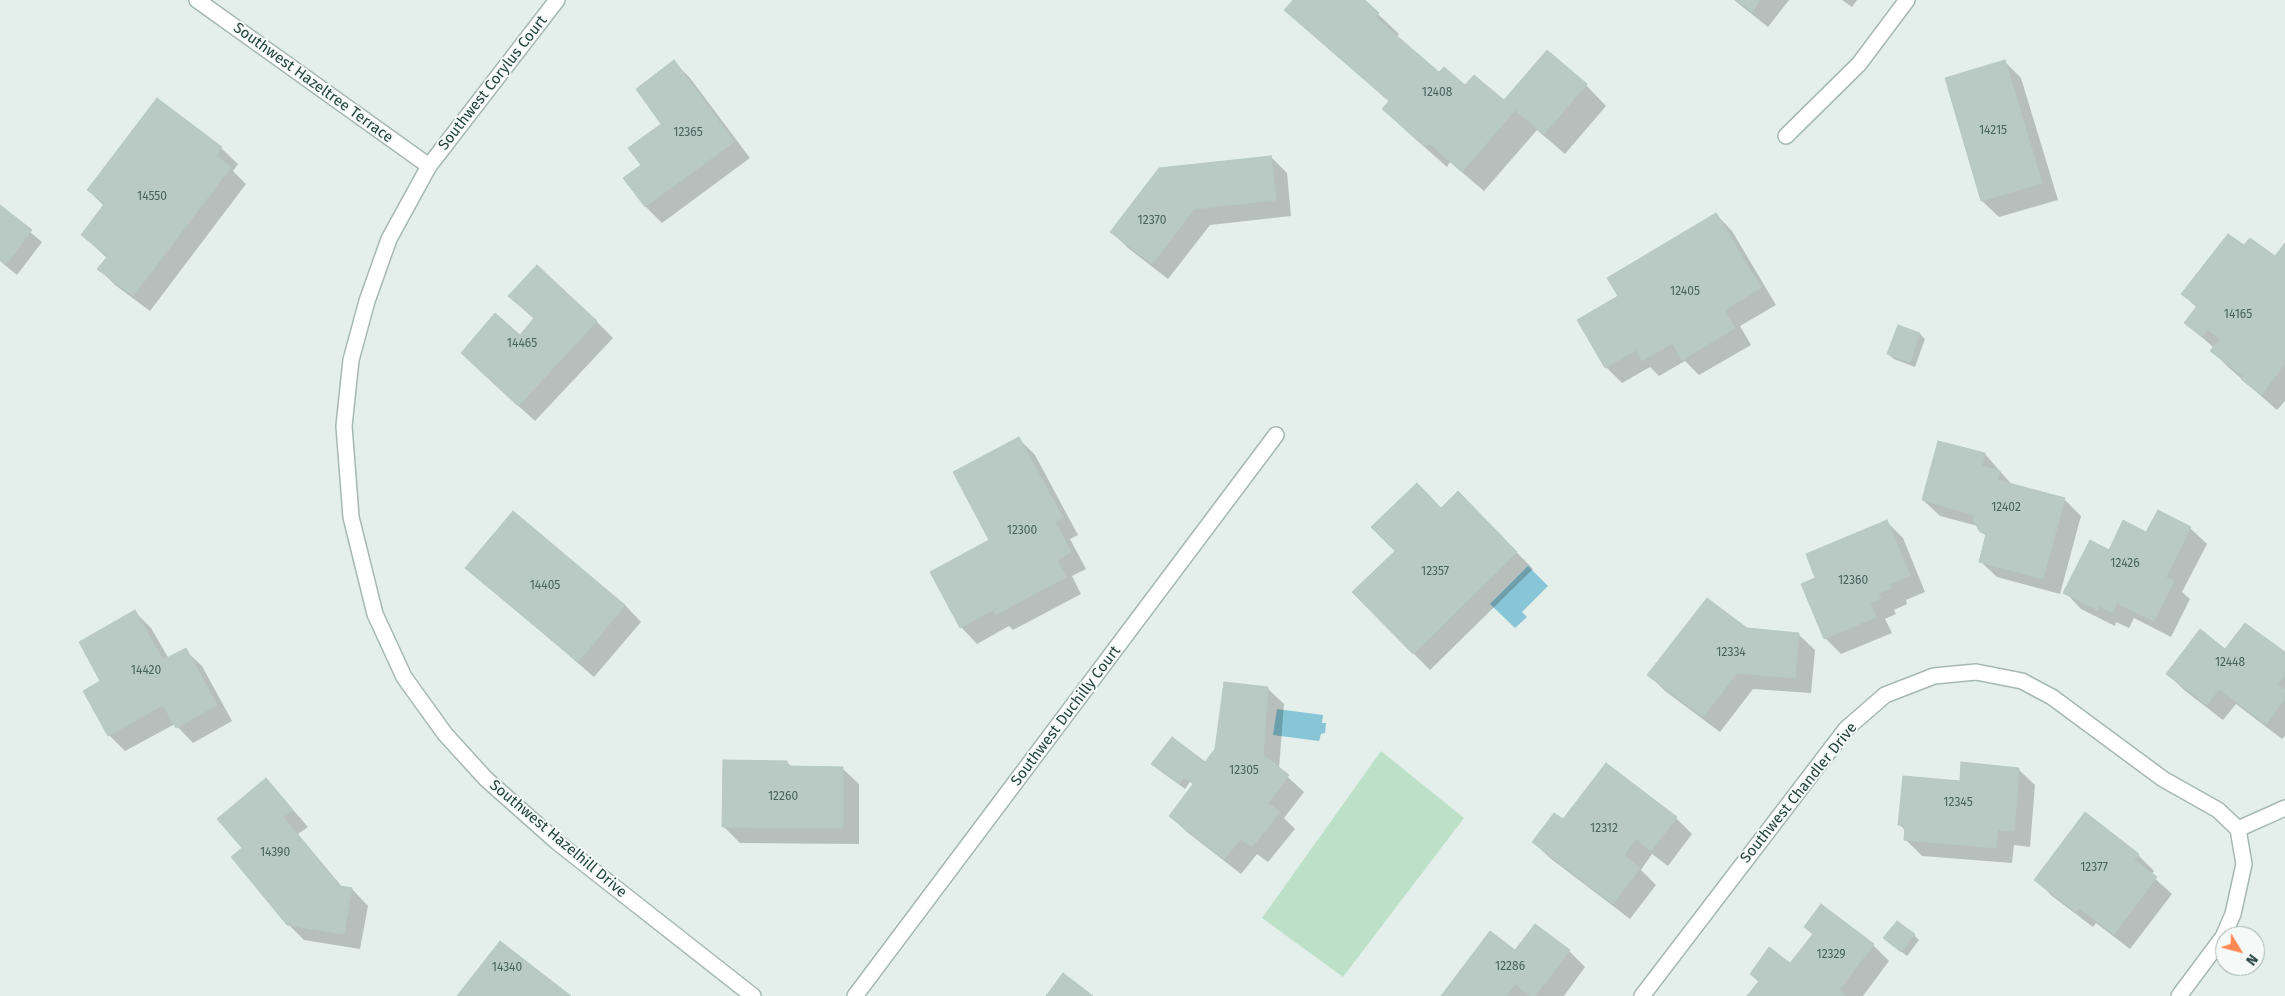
<!DOCTYPE html>
<style>
body{margin:0}
#map{position:relative;width:2285px;height:996px;overflow:hidden;background:#e4efeb;font-family:"Fira Sans",sans-serif}
canvas{display:block}
.north{position:absolute;left:2215px;top:926px;width:50px;height:50px;box-sizing:border-box;background:#f5faf8;border:1px solid #a1b0ac;border-radius:50%;rotate:127deg;font-size:14px;font-weight:700;line-height:20px;text-align:center;color:#22423b}
.north::after{content:'';display:block;margin:auto;width:18px;height:22px;background:#fc8854;clip-path:polygon(50% 0,100% 100%,50% 72%,0 100%)}
</style>
<div id="map">
<canvas width="2285" height="996"></canvas>
<div class="north">N</div>
</div>
<script>
const g = document.querySelector('canvas').getContext('2d');
g.lineJoin = 'round';
function paint(path, color) { g.fillStyle = color; g.fill(path, 'evenodd'); }
const toPath = rows => new Path2D(rows.map(r => 'M' + r).join(''));
function stroke(path, color, width, dash) { g.strokeStyle = color; g.lineWidth = width; g.lineCap = dash ? 'butt' : 'round'; g.setLineDash(dash || []); g.stroke(path); }
function write(font, color, halo, rows, align = 'center') {
  g.font = font + ' "Fira Sans",sans-serif'; g.lineWidth = 4; g.setLineDash([]); g.textBaseline = 'middle'; g.strokeStyle = halo; g.fillStyle = color; for (const [text, x, y, turn = 0] of rows) {
    g.save(); g.translate(x, y); g.rotate((+turn || 0) * Math.PI / 180); g.textAlign = isNaN(turn) ? turn : align; if (halo) g.strokeText(text, 0, 0); g.fillText(text, 0, 0); g.restore();
  }
}
paint(toPath([
 [1381,751,1464,818,1343,977,1262,918]
]), '#bce1c8');
paint(toPath([
 [1528,566,1548,586,1522,612,1527,617,1515,628,1490,604],
 [1277,709,1323,715,1322,723,1326,723,1325,733,1321,734,1319,741,1273,735]
]), '#88c6d7');
paint(toPath([
 [1295,0,1363,0,1399,34,1396,37,1439,74,1504,102,1586,85,1606,106,1565,154,1537,130,1484,191,1450,162,1447,167,1404,129,1384,109,1390,102,1286,10],
 [1734,0,1789,0,1768,27],
 [1842,0,1857,0,1852,7],
 [674,62,690,78,750,158,662,223,646,207,625,178,643,165,663,124],
 [2005,62,2021,78,2058,200,1999,217,1982,201],
 [221,148,238,164,233,171,246,184,150,311,115,285,99,269,107,258,82,235,104,206,88,190],
 [1271,157,1287,173,1291,216,1210,225,1168,279,1128,248,1112,232],
 [0,207,42,242,17,275,0,261],
 [1716,214,1732,231,1776,305,1740,326,1751,345,1699,375,1685,361,1659,376,1650,367,1622,383,1606,367],
 [2285,245,2285,401,2277,410,2228,367,2212,351,2214,348,2186,323,2197,308,2183,294,2244,246,2275,258],
 [510,296,596,321,613,338,535,421,478,369,521,336,535,320],
 [1920,334,1925,339,1915,367,1894,359,1888,354],
 [1019,439,1035,455,1078,535,1070,539,1086,569,1072,576,1081,594,1013,630,1009,626,977,644,961,627,991,541],
 [1985,454,2013,486,2064,499,2081,516,2060,594,1997,577,1980,561,1987,538,1978,526,1940,516,1923,500],
 [1474,509,1533,569,1430,670,1413,653,1441,510],
 [1887,522,1903,538,1925,592,1906,600,1907,604,1894,610,1896,614,1885,619,1892,633,1841,654,1825,638,1817,578],
 [2190,528,2207,544,2182,592,2190,599,2171,637,2134,618,2129,628,2116,622,2115,626,2081,609,2065,592,2109,552,2147,534],
 [467,568,625,605,641,622,594,677],
 [135,612,151,628,169,659,185,650,202,666,232,721,193,743,175,724,125,751,109,735,102,681],
 [1747,629,1798,634,1815,650,1811,693,1753,689,1720,732,1665,691,1649,675],
 [2226,651,2285,654,2285,736,2282,739,2236,704,2223,720,2184,690,2168,674],
 [1267,688,1284,704,1279,769,1304,792,1284,818,1295,829,1268,862,1257,854,1241,874,1187,832,1170,816,1194,785,1190,782,1185,789,1158,769,1205,764],
 [787,762,793,768,842,768,859,784,859,844,740,843,724,827],
 [2018,769,2035,785,2030,847,2014,845,2012,863,1922,856,1906,840,1906,831,1900,825,1961,782],
 [266,779,308,827,298,834,343,888,352,889,368,906,360,949,304,940,288,924,244,848],
 [1676,818,1692,834,1668,866,1652,854,1641,870,1656,885,1630,919,1550,858,1533,842,1563,821],
 [2138,855,2154,871,2151,875,2172,894,2130,949,2096,923,2093,927,2052,896,2036,880],
 [1805,927,1873,945,1889,961,1863,996,1748,996,1759,982,1751,974,1791,965,1813,935],
 [1914,935,1919,940,1907,956,1890,943],
 [1569,951,1585,967,1564,996,1442,996,1515,952]
]), '#0003');
const building = toPath([
 [1293,0,1365,0,1379,13,1375,17,1439,72,1444,67,1465,85,1474,75,1504,100,1547,50,1587,84,1544,134,1515,110,1462,172,1429,143,1426,147,1382,109,1389,101,1284,10,1293,0],
 [1737,0,1760,0,1752,12,1737,0],
 [674,60,734,142,645,207,623,178,641,165,628,148,661,124,636,89,674,60],
 [2005,60,2042,183,1981,201,1945,78,2005,60],
 [157,98,222,147,216,156,231,167,133,296,97,269,108,256,81,235,105,203,87,190,157,98],
 [1271,156,1276,200,1194,209,1152,264,1110,232,1159,168,1271,156],
 [0,205,32,230,6,264,0,260,0,205],
 [1716,213,1761,288,1724,310,1735,328,1682,360,1672,343,1642,361,1636,350,1605,368,1577,320,1618,296,1607,278,1716,213],
 [2228,234,2244,245,2250,238,2275,256,2285,243,2285,364,2261,395,2241,379,2243,376,2210,351,2220,339,2208,330,2202,337,2184,323,2197,306,2181,294,2228,234],
 [537,265,597,321,518,406,461,353,495,313,520,335,534,318,508,296,537,265],
 [1898,325,1920,333,1910,362,1887,354,1898,325],
 [1019,437,1063,518,1055,522,1071,552,1057,560,1066,577,995,615,993,610,960,628,930,572,989,540,953,472,1019,437],
 [1938,441,1985,453,1982,466,2000,471,1997,480,2065,498,2043,579,1979,562,1986,534,1980,532,1973,520,1975,515,1922,500,1938,441],
 [1417,483,1441,508,1458,491,1517,552,1413,654,1352,592,1395,551,1371,527,1417,483],
 [2158,510,2191,527,2166,577,2174,581,2154,621,2117,603,2112,613,2100,606,2098,610,2063,593,2090,540,2109,550,2123,520,2146,532,2158,510],
 [513,511,625,605,578,662,465,568,513,511],
 [1887,520,1910,575,1890,584,1892,588,1878,593,1881,598,1870,603,1876,617,1824,639,1801,584,1815,578,1806,554,1887,520],
 [1707,598,1747,628,1799,633,1795,678,1737,673,1703,717,1647,675,1707,598],
 [135,610,163,660,186,648,217,705,176,728,163,705,108,736,83,691,100,681,79,642,135,610],
 [2245,623,2285,652,2285,675,2278,684,2285,690,2285,699,2266,724,2219,689,2207,705,2166,674,2200,629,2225,649,2245,623],
 [1224,682,1268,687,1263,755,1289,775,1268,803,1280,812,1252,847,1241,839,1224,859,1169,816,1205,768,1205,762,1215,749,1224,682],
 [1172,737,1205,762,1205,768,1193,783,1184,777,1179,784,1151,764,1172,737],
 [723,760,787,761,788,766,843,767,843,828,722,827,723,760],
 [1961,762,2019,768,2014,831,1998,830,1996,848,1904,840,1905,825,1898,825,1903,776,1960,781,1961,762],
 [1606,763,1677,817,1651,851,1636,839,1624,855,1640,868,1613,904,1532,842,1554,813,1563,819,1606,763],
 [266,778,293,810,283,817,337,882,334,885,352,888,344,934,287,925,231,857,242,848,217,819,266,778],
 [2085,812,2139,854,2134,860,2157,877,2114,934,2079,908,2076,912,2034,880,2085,812],
 [1821,904,1874,944,1839,990,1845,996,1747,996,1759,981,1750,974,1769,947,1790,963,1813,934,1804,927,1821,904],
 [1897,921,1915,934,1901,952,1883,938,1897,921],
 [1535,924,1570,950,1535,996,1530,996,1515,984,1506,996,1441,996,1490,931,1515,950,1535,924],
 [500,941,571,996,457,996,500,941],
 [1063,973,1093,996,1046,996,1063,973]
]);
paint(building, '#b9cac4');
stroke(building, '#b6c9c2', 1);
const lane = toPath([
 [1786,136,1859,64,1907,0]
]);
const street = toPath([
 [197,0,429,166],
 [557,0,429,166,389,239,367,301,351,360,344,426,351,517,375,614,404,677,445,734,486,779,557,842,753,996],
 [855,996,1276,435],
 [1642,996,1846,729,1885,695,1934,676,1976,672,2022,681,2052,697,2163,779,2218,810,2238,829,2285,808],
 [2179,996,2223,937,2233,914,2244,864,2238,829]
]);
stroke(lane, '#a6b8b3', 18);
stroke(street, '#a6b8b3', 18);
stroke(lane, '#fff', 15);
stroke(street, '#fff', 15);
write('12px', '#48645d', null, [
 ["12408",1437,93],
 ["14215",1993,131],
 ["12365",688,133],
 ["14550",152,197],
 ["12370",1152,221],
 ["12405",1685,292],
 ["14165",2238,315],
 ["14465",522,344],
 ["12402",2006,508],
 ["12300",1022,531],
 ["12426",2125,564],
 ["12357",1435,572],
 ["12360",1853,581],
 ["14405",545,586],
 ["12334",1731,653],
 ["12448",2230,663],
 ["14420",146,671],
 ["12305",1244,771],
 ["12260",783,797],
 ["12345",1958,803],
 ["12312",1604,829],
 ["14390",275,853],
 ["12377",2094,868],
 ["12329",1831,955],
 ["12286",1510,967],
 ["14340",507,968]
]);
write('15px', '#22423b', '#f5faf8', [
 ["Southwest Hazeltree Terrace",313,83,36],
 ["Southwest Corylus Court",493,83,-52],
 ["Southwest Duchilly Court",1066,716,-53],
 ["Southwest Chandler Drive",1799,793,-51],
 ["Southwest Hazelhill Drive",558,839,40]
]);
</script>
